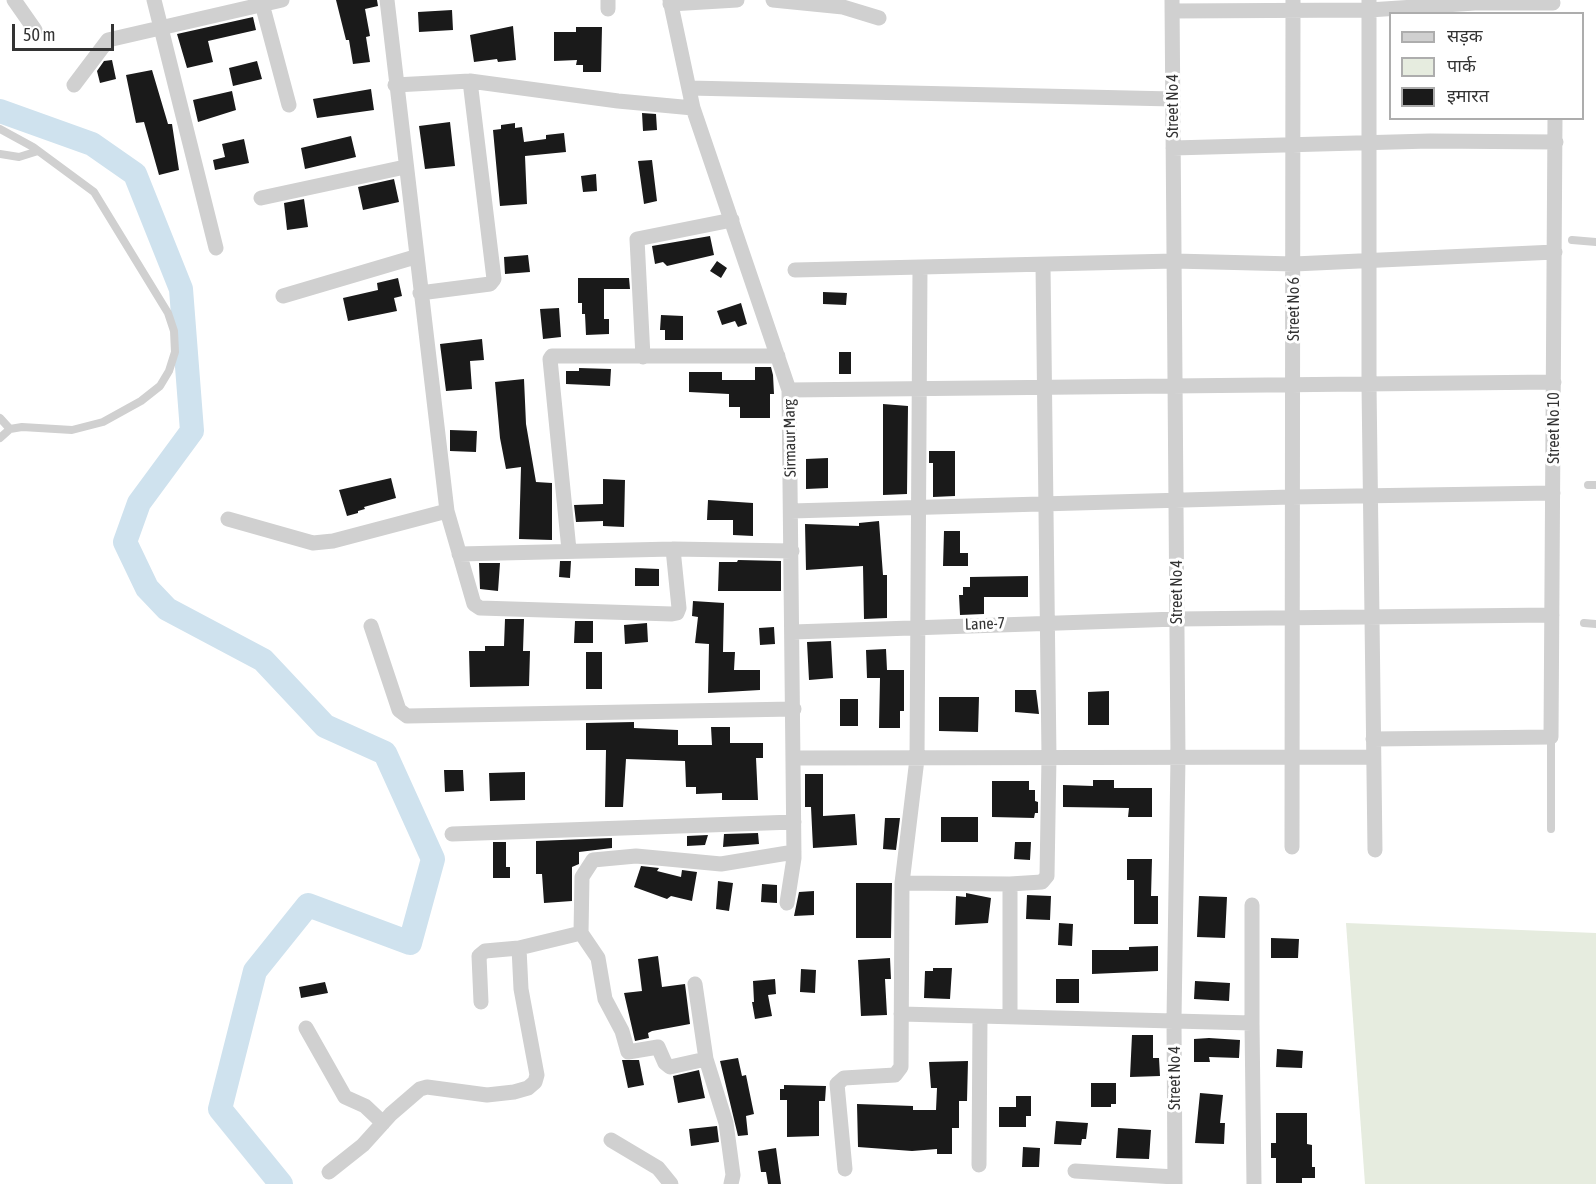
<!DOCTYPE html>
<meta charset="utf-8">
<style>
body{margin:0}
#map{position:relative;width:1596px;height:1184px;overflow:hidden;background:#fff;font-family:"Asap Condensed","Noto Sans Devanagari",sans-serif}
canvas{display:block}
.legend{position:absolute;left:1389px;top:12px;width:195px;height:108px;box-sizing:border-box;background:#fff;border:2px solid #adadad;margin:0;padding:8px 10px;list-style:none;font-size:18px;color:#333}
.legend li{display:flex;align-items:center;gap:12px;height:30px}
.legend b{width:30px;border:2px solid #adadad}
.scale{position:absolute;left:12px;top:24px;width:102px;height:27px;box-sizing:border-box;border:3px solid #333;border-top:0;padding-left:8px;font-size:18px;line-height:21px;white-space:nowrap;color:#333;-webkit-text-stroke:4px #fff;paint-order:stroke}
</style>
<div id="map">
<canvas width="1596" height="1184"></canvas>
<ul class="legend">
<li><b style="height:8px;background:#d0d0d0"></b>सड़क</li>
<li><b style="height:16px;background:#e6ecdf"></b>पार्क</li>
<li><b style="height:16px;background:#1a1a1a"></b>इमारत</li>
</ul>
<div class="scale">50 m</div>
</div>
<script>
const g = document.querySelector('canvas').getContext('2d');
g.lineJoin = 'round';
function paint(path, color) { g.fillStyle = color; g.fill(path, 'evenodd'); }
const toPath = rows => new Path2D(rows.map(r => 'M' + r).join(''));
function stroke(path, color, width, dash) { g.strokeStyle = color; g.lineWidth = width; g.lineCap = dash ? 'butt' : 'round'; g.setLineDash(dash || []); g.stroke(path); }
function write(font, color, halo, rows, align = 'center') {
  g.font = font + ' "Asap Condensed",sans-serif'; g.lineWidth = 6; g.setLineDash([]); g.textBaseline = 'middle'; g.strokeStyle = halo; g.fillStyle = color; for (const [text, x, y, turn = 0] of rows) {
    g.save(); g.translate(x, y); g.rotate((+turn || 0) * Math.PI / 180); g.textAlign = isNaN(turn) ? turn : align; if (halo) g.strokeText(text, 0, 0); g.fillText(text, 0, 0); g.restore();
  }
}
paint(toPath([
 [1346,923,1596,933,1596,1184,1365,1184]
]), '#e6ecdf');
stroke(toPath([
 [0,111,92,144,135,174,181,289,192,431,139,503,125,542,147,588,167,609,263,660,325,726,385,753,433,859,410,943,308,905,255,971,220,1109,281,1184]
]), '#cfe2ee', 24);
paint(toPath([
 [336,0,377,0,378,6,365,9,370,36,366,37,370,62,353,64,349,40,346,40],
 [452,10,453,30,419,32,418,12],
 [253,17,256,30,208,41,213,62,187,68,177,34],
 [513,26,516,60,498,62,497,59,474,62,470,35],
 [576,27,602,27,601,72,583,72,583,65,576,65,577,60,554,61,554,32,576,32],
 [112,60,116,79,100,83,97,71,104,61],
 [257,61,262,79,233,86,229,68],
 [152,70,168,124,172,124,179,170,159,175,144,122,136,123,126,75],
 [371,89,374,110,317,118,313,99],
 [232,91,236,110,198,122,193,100],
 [642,113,656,114,657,130,643,131],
 [450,122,455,166,425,169,419,126],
 [515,123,515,128,522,127,524,142,546,139,546,135,564,133,566,152,525,156,527,204,500,206,493,130,501,129,501,125],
 [351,136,356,157,305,169,301,148],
 [244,139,249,163,215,170,213,160,225,157,222,144],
 [652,160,657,201,644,204,638,161],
 [596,174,597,191,583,192,581,176],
 [394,179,399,202,363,210,358,187],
 [304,199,308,227,287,230,284,203],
 [710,236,714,255,667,266,663,262,655,264,652,246],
 [528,255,530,272,505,274,504,257],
 [717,261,727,268,721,278,710,271],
 [398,278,402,296,394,298,397,311,348,321,343,298,378,290,377,283],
 [578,278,629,278,630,289,604,289,604,319,609,319,609,334,586,335,585,314,582,314,582,303,578,303],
 [823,292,847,293,846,305,823,304],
 [741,303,747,324,738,327,735,321,722,325,717,311],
 [559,308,561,337,543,339,540,309],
 [661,315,683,316,683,340,665,340,665,330,660,330],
 [482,339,484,360,470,361,472,389,446,391,440,344],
 [839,352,851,352,851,374,839,374],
 [755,367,771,367,773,375,774,394,770,394,770,418,740,418,740,407,729,407,729,394,689,392,689,372,722,372,722,380,755,380],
 [579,368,611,369,610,386,566,384,566,371,579,371],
 [524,379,526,424,536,482,552,483,552,540,519,539,521,467,506,469,500,438,495,382],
 [883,404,908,406,907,494,883,495],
 [450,430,477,431,476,452,450,451],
 [929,451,955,451,955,496,933,497,933,463,929,463],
 [828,458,828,488,806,489,806,459],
 [391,478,396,498,364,507,365,509,358,511,358,513,347,516,339,490],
 [603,479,625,480,624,527,603,526,603,521,576,522,574,505,603,504],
 [708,500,753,503,753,536,733,535,733,520,707,520],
 [879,521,883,575,887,575,887,618,864,619,863,566,806,570,805,524,859,526,859,523],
 [944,531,960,531,960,553,968,553,968,566,943,566],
 [738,560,781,561,781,591,718,591,719,562,737,562],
 [560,561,571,561,570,578,559,577],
 [479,563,500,563,498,591,480,589],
 [635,568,659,569,659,586,635,586],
 [1028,576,1028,597,984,597,984,614,960,615,959,595,963,595,963,587,970,587,970,577],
 [693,601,724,603,723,652,735,652,734,670,760,670,760,690,708,693,709,644,695,643,698,617,692,616],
 [505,619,524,619,523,651,530,651,529,686,470,687,469,651,485,651,485,646,504,646],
 [575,621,593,621,593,643,574,643],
 [647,623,648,642,625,644,624,625],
 [774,627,775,644,760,645,759,628],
 [831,641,833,678,809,680,807,642],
 [886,649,887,670,904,670,904,711,900,711,900,728,879,728,880,678,867,678,866,650],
 [586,652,602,652,602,689,586,689],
 [1015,690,1036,690,1039,714,1015,712],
 [1109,691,1109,725,1088,725,1088,692],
 [939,697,979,697,978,732,939,731],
 [840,699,858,699,858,726,840,726],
 [634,722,634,728,678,730,678,745,712,745,711,727,730,727,730,743,763,743,763,758,756,758,758,800,722,800,722,793,696,794,696,787,686,787,685,761,626,759,623,807,605,807,606,750,586,750,586,723],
 [444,770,463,770,464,791,445,792],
 [525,772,525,800,490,801,489,773],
 [805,774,823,774,823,816,855,814,857,845,813,848,811,807,805,807],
 [1093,780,1114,780,1114,788,1152,788,1152,817,1128,817,1129,808,1063,807,1063,785,1093,786],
 [992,781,1029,781,1029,790,1035,790,1035,801,1038,802,1038,813,1035,813,1034,818,992,817],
 [941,817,978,817,978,842,941,842],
 [885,818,900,818,896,850,883,849],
 [758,833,759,844,723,847,724,834],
 [708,835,705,845,687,846,687,836],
 [612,838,612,848,579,852,579,864,572,867,572,901,544,903,542,874,536,874,536,841],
 [493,842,506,842,506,867,510,867,510,878,493,878],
 [1015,842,1031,842,1030,860,1014,859],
 [1127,859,1152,859,1151,896,1158,896,1158,924,1134,924,1134,880,1127,880],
 [641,866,659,868,657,871,681,877,682,870,697,872,692,901,671,896,667,899,634,887],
 [718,881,733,883,729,911,716,909],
 [856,883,892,883,891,938,856,938],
 [762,884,777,885,777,903,761,902],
 [814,891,814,915,794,916,799,892],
 [966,893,991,898,988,923,955,925,956,896,966,897],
 [1027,895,1051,896,1050,920,1026,919],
 [1199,896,1227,897,1225,938,1197,937],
 [1059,923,1073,924,1072,946,1058,945],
 [1271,938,1299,939,1298,958,1271,958],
 [1158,946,1158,971,1092,974,1092,950,1129,950,1129,947],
 [658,956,662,987,685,984,690,1024,652,1031,648,1033,649,1038,635,1041,624,993,642,991,638,959],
 [890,958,891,979,885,979,887,1015,861,1016,858,960],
 [933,968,952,968,950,999,924,998,925,971,933,971],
 [801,969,816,970,815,993,800,992],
 [775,979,776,994,768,995,772,1016,755,1019,752,1002,754,1002,753,981],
 [1056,979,1079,979,1079,1003,1056,1003],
 [1195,981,1230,983,1229,1001,1194,999],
 [325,982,328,993,301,998,299,987],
 [1132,1035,1153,1035,1153,1058,1159,1058,1160,1076,1130,1077],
 [1209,1038,1240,1040,1239,1058,1209,1057,1210,1062,1194,1062,1194,1039],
 [1277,1049,1303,1051,1302,1068,1276,1067],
 [738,1058,742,1076,746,1075,754,1114,746,1116,748,1135,738,1136,720,1061],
 [622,1060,639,1060,644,1085,628,1088],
 [968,1061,967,1101,959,1101,959,1128,952,1128,952,1154,937,1154,937,1149,912,1151,858,1147,857,1104,913,1106,913,1110,936,1110,937,1088,931,1088,929,1062],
 [699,1070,705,1098,678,1103,673,1076],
 [1091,1083,1116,1083,1116,1104,1111,1104,1111,1107,1091,1107],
 [784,1085,826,1086,825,1101,819,1101,819,1136,787,1137,787,1100,780,1100,780,1089,784,1089],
 [1200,1093,1223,1095,1220,1123,1225,1123,1224,1144,1195,1143],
 [1016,1096,1031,1096,1031,1116,1026,1116,1026,1127,999,1127,999,1107,1016,1107],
 [1276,1113,1307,1113,1307,1144,1312,1145,1312,1167,1315,1167,1315,1178,1302,1178,1302,1183,1276,1183,1276,1158,1271,1158,1271,1143,1276,1143],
 [1056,1121,1088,1123,1086,1139,1082,1139,1081,1145,1054,1144],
 [717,1126,719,1142,691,1146,689,1129],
 [1118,1128,1151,1130,1149,1159,1116,1158],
 [1023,1147,1040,1148,1039,1167,1022,1167],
 [776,1148,781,1184,768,1184,766,1172,761,1172,758,1151]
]), '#1a1a1a');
stroke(toPath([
 [0,129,33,147,94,192,168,313,174,331,175,352,169,371,160,386,141,401,103,422,72,430,22,427,10,429,0,438],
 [0,154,19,157,38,151],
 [1572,240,1596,242],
 [0,418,10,429],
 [1588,485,1596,485],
 [1584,623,1596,624],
 [1551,829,1551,737]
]), '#d0d0d0', 8);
stroke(toPath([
 [14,0,35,30],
 [154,0,216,248],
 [261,0,289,105],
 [387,0,447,511,474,604,480,608,672,614,677,613,679,608,673,549],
 [608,0,608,9],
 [670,0,693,108,789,390,794,858,787,903],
 [773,0,843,7,879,18],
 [1172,0,1178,757,1174,1019,1175,1184],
 [1369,0,1369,385,1375,850],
 [670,4,737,0],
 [1172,11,1369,10,1475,3,1553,3],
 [74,85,108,40,282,0],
 [395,85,470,81,618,101,693,108],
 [689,88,1173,99],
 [1173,148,1430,141,1556,142],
 [261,198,405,167],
 [795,270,1174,261,1294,264,1555,252],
 [420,293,490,284,494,279,470,81],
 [283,296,415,257],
 [643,357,637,239,732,220],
 [789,390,1554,382],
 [791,511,1291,497,1553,493],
 [228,519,313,543,333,541,447,511],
 [569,550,550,359,552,356,778,356],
 [459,554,673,549,792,551],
 [371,626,399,710,407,716,794,709],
 [793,632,1177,619,1552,615],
 [1373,739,1551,737,1555,118],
 [794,758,1373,757],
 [452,834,794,822],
 [1292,847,1293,0],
 [902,883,1010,884],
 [581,933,598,958,605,999,622,1031,628,1052,658,1047,665,1063,670,1067,706,1059,695,984],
 [481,1002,479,956,485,951,519,948],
 [901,1014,1252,1023,1252,905],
 [1010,1016,1010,884,1042,882,1047,876,1049,757,1043,265],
 [1252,1023,1254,1184],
 [306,1028,345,1097,365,1106,383,1123],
 [706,1059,726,1123,733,1175,731,1184],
 [611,1140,658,1168,671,1184],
 [979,1165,980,1017],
 [845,1169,837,1084,844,1078,895,1075,901,1067,902,883,917,759,920,268],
 [1075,1171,1175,1177],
 [329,1172,363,1145,391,1114,420,1089,427,1087,487,1095,514,1092,528,1088,535,1082,537,1075,521,989,519,948,581,933,582,877,593,860,636,856,721,864,794,852]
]), '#d0d0d0', 15);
write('16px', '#333', '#fff', [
 ["Street No 4",1173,106,-90],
 ["Street No 6",1294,309,-90],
 ["Street No 10",1554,428,-90],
 ["Sirmaur Marg",790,438,-91],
 ["Street No 4",1177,592,-90],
 ["Lane-7",985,624,-2],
 ["Street No 4",1175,1078,-90]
]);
</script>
